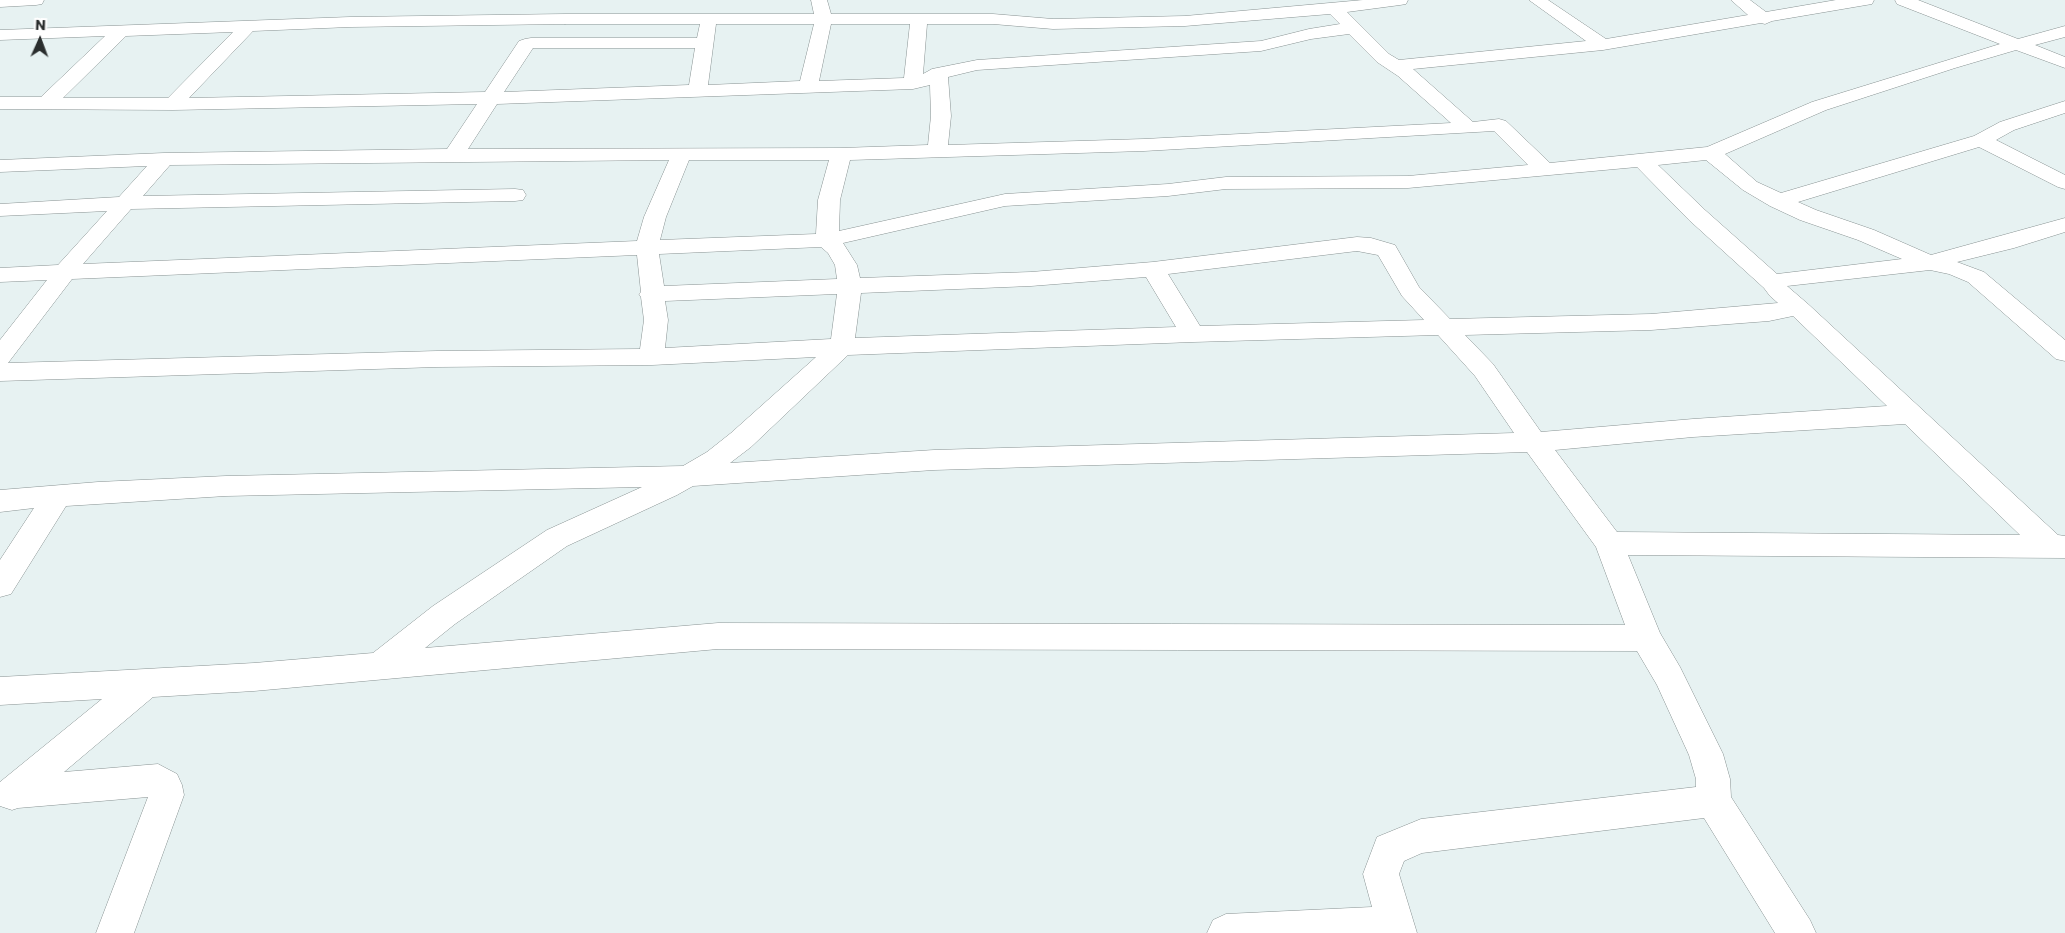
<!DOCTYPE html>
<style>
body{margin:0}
#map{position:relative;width:2065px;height:933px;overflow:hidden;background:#e7f2f2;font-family:Poppins,sans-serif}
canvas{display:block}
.north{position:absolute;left:15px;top:15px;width:50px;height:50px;-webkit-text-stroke:4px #fff;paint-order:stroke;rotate:2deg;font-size:14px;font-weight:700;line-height:20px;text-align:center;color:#2a2e2e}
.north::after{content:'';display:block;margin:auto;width:18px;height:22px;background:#2a2e2e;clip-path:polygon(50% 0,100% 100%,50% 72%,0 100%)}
</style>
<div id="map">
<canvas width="2065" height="933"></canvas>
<div class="north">N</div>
</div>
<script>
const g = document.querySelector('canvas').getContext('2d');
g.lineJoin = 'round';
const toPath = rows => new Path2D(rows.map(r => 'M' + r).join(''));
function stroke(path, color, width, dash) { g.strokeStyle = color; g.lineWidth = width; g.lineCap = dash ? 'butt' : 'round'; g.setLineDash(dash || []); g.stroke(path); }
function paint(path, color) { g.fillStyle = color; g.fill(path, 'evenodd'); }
const minor = toPath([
 [0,0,44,0,42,4,36,5,0,7,0,0],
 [811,0,827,0,831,14,993,14,1053,19,1185,16,1363,0,1408,0,1406,4,1400,5,1347,12,1389,54,1399,60,1586,41,1529,0,1548,0,1606,39,1748,15,1731,0,1750,0,1766,12,1836,0,1874,0,1872,4,1866,5,1772,21,1765,24,1761,23,1603,50,1413,69,1473,122,1499,119,1506,121,1550,163,1707,147,1812,102,2000,44,1897,4,1895,0,1918,0,2018,39,2065,26,2065,37,2035,45,2065,57,2065,68,2016,50,1955,68,1826,110,1725,154,1757,182,1781,193,1974,136,2000,122,2065,101,2065,113,2014,130,1996,140,2065,175,2065,189,2058,187,1979,147,1798,202,1816,210,1874,230,1931,255,2065,218,2065,232,2014,248,1957,262,1984,272,2065,340,2065,361,2056,359,1968,282,1949,274,1930,270,1787,286,1808,304,2058,535,2065,536,2065,558,1628,555,1660,633,1680,667,1723,754,1730,779,1731,797,1810,920,1816,933,1775,933,1704,818,1422,853,1404,861,1399,874,1417,933,1207,933,1213,920,1226,914,1372,907,1363,874,1377,837,1421,819,1696,787,1696,779,1689,755,1657,685,1637,651,718,649,254,691,153,697,64,772,158,764,177,774,182,785,184,795,134,933,96,933,148,797,18,808,12,810,0,806,0,782,102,699,0,705,0,677,254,663,373,653,433,606,547,530,642,487,226,496,66,506,11,594,0,597,0,560,34,508,0,512,0,490,98,482,226,476,683,466,707,452,731,433,816,357,652,365,437,367,0,381,0,340,47,280,0,282,0,268,58,265,107,211,0,216,0,204,119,197,147,166,0,172,0,160,164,153,447,149,477,104,173,110,0,109,0,97,41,97,105,36,0,40,0,30,350,17,565,14,814,14,811,0],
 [1330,14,1340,24,1309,29,1261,41,977,60,932,69,923,74,927,24,993,24,1053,29,1185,26,1330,14],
 [565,24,700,24,697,38,531,38,525,39,519,41,485,92,189,98,253,31,350,27,565,24],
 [716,24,814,24,800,81,708,85,716,24],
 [831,24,910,24,904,78,819,81,831,24],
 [233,32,168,98,63,98,126,36,233,32],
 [1349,34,1377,62,1398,76,1451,123,1144,139,948,145,951,116,948,77,977,70,1261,51,1311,39,1349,34],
 [533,48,695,48,689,85,504,92,533,48],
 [930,85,931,116,928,145,841,148,468,149,497,104,913,89,930,85],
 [1494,131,1528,165,1408,176,1226,177,1168,184,1005,194,839,231,840,200,850,160,1144,151,1494,131],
 [669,160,644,217,637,241,83,264,131,209,515,201,523,200,526,195,523,190,515,189,143,196,170,165,669,160],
 [689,160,829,160,818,200,816,234,660,240,666,217,689,160],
 [1706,160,1743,190,1770,206,1800,220,1858,240,1902,259,1777,274,1705,210,1658,165,1706,160],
 [1637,167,1689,220,1764,288,1770,296,1778,303,1651,314,1450,319,1419,287,1395,245,1371,238,1357,237,1153,262,1031,272,860,278,857,265,843,243,1005,206,1168,196,1226,189,1408,188,1637,167],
 [821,247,828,253,835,265,837,279,664,286,659,254,821,247],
 [1357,251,1378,255,1402,296,1424,320,1200,326,1168,274,1357,251],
 [637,255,641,292,639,294,641,297,644,320,640,349,437,351,8,363,72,279,637,255],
 [1146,277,1176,327,855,338,861,293,1031,286,1146,277],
 [837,294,831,339,665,348,668,320,665,301,837,294],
 [1793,316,1887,406,1693,419,1541,432,1493,364,1465,335,1651,330,1769,321,1793,316],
 [1438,335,1475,376,1514,433,934,450,730,463,751,447,848,355,1193,342,1438,335],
 [1905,424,2020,535,1617,532,1555,450,1693,437,1905,424],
 [1527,452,1596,547,1625,625,718,623,425,648,455,624,567,546,677,495,693,486,934,470,1527,452]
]);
stroke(minor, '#889292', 1);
paint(minor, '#fff');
</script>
